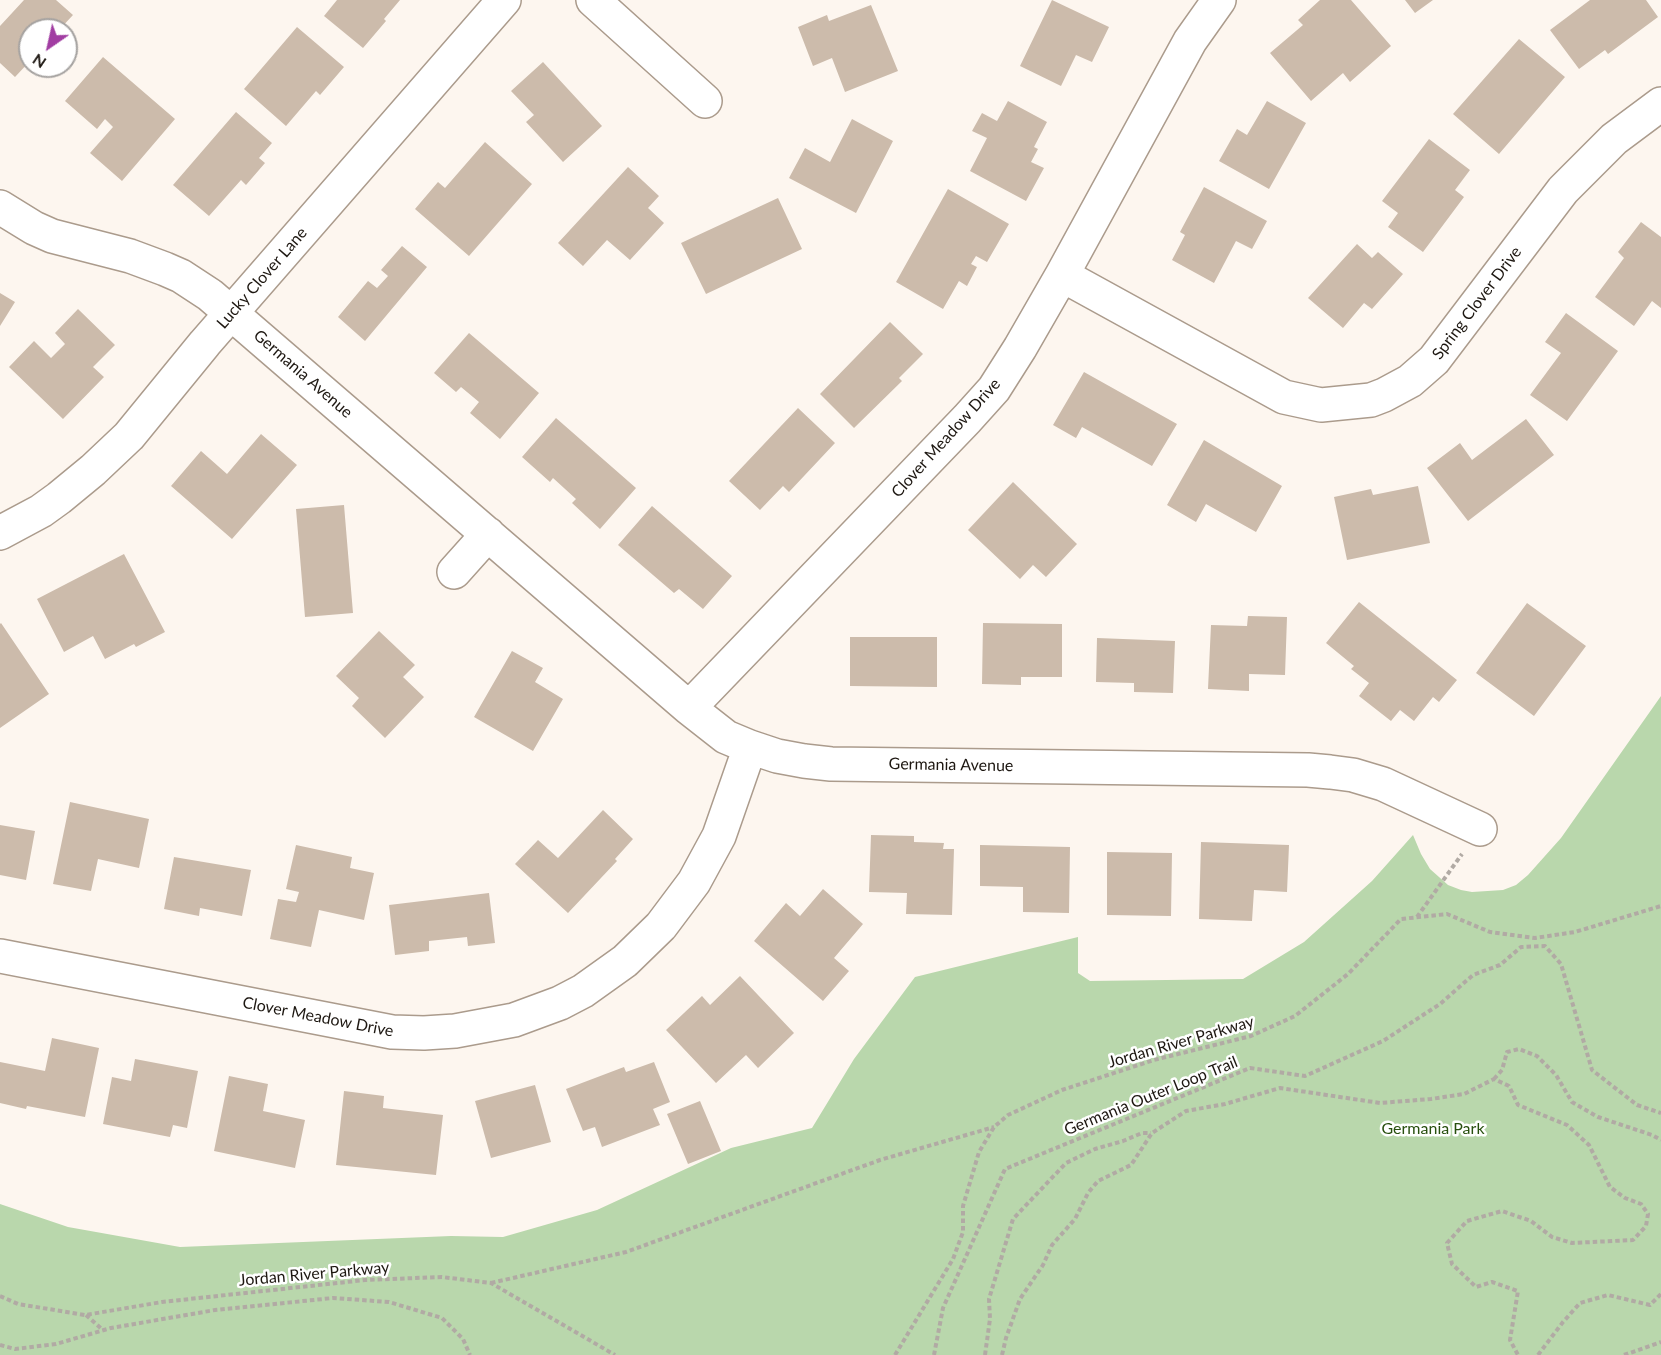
<!DOCTYPE html>
<style>
body{margin:0}
#map{position:relative;width:1661px;height:1355px;overflow:hidden;background:#fdf6ef;font-family:Lato,sans-serif}
canvas{display:block}
.north{position:absolute;left:18px;top:18px;width:60px;height:60px;box-sizing:border-box;background:#fff;border:2px solid #a5a2a0;border-radius:50%;rotate:214deg;font-size:16px;font-weight:700;line-height:24px;text-align:center;color:#1d1711}
.north::after{content:'';display:block;margin:auto;width:21px;height:27px;background:#a13da2;clip-path:polygon(50% 0,100% 100%,50% 72%,0 100%)}
</style>
<div id="map">
<canvas width="1661" height="1355"></canvas>
<div class="north">N</div>
</div>
<script>
const g = document.querySelector('canvas').getContext('2d');
g.lineJoin = 'round';
function paint(path, color) { g.fillStyle = color; g.fill(path, 'evenodd'); }
const toPath = rows => new Path2D(rows.map(r => 'M' + r).join(''));
function stroke(path, color, width, dash) { g.strokeStyle = color; g.lineWidth = width; g.lineCap = dash ? 'butt' : 'round'; g.setLineDash(dash || []); g.stroke(path); }
function write(font, color, halo, rows, align = 'center') {
  g.font = font + ' Lato,sans-serif'; g.lineWidth = 5; g.setLineDash([]); g.textBaseline = 'middle'; g.strokeStyle = halo; g.fillStyle = color; for (const [text, x, y, turn = 0] of rows) {
    g.save(); g.translate(x, y); g.rotate((+turn || 0) * Math.PI / 180); g.textAlign = isNaN(turn) ? turn : align; if (halo) g.strokeText(text, 0, 0); g.fillText(text, 0, 0); g.restore();
  }
}
paint(toPath([
 [1661,696,1661,1355,0,1355,0,1204,68,1227,180,1247,451,1236,503,1237,597,1210,731,1148,812,1128,854,1059,915,977,1078,937,1078,973,1090,981,1243,979,1304,942,1372,881,1413,835,1421,854,1430,869,1448,885,1461,890,1472,892,1503,890,1516,885,1528,875,1561,838]
]), '#b9d7ac');
paint(toPath([
 [24,0,56,0,73,15,59,30,30,30,30,61,15,77,0,63,0,26],
 [337,0,400,0,384,19,386,21,363,48,324,16],
 [1052,0,1109,27,1092,62,1076,55,1061,86,1020,66],
 [1320,0,1351,0,1391,46,1350,82,1343,73,1311,101,1270,53,1303,25,1298,20],
 [1405,0,1433,0,1415,13],
 [1590,0,1646,0,1658,17,1608,54,1605,50,1579,69,1550,30],
 [871,5,898,71,845,92,832,58,813,66,798,27,827,15,829,21],
 [297,27,344,67,320,95,316,91,286,126,244,89],
 [1519,39,1565,77,1499,154,1453,114],
 [103,57,175,119,122,181,90,153,113,127,105,119,97,129,65,101],
 [543,62,602,126,563,162,526,122,534,115,511,91],
 [1008,101,1047,122,1034,147,1038,149,1031,162,1044,168,1026,201,970,171,987,138,972,131,982,113,997,121],
 [1267,101,1306,123,1269,189,1219,161,1237,129,1247,135],
 [236,112,272,143,259,158,265,163,246,185,241,180,209,216,173,185],
 [852,119,893,141,856,213,789,178,805,148,830,162],
 [1429,139,1470,170,1455,190,1464,197,1423,252,1388,227,1398,213,1382,201],
 [485,142,532,184,469,256,415,209,438,182,445,188],
 [628,167,659,196,648,208,664,223,630,260,607,240,583,266,558,243],
 [1204,187,1267,221,1252,249,1236,241,1214,283,1172,260,1185,235,1180,232],
 [948,189,1009,224,987,262,976,256,971,264,977,267,967,286,959,281,943,309,896,282],
 [778,198,802,249,706,294,681,243],
 [1641,222,1661,237,1661,308,1652,301,1634,326,1595,297,1624,258,1618,252],
 [1357,244,1372,258,1378,252,1403,274,1372,309,1364,303,1343,328,1308,298],
 [402,246,427,267,365,341,338,317,368,281,377,288,388,276,381,270],
 [0,293,15,302,0,326],
 [78,309,115,345,93,367,104,377,63,419,9,367,34,341,51,358,65,344,55,333],
 [1566,313,1618,351,1567,421,1530,395,1561,353,1545,342],
 [890,322,923,354,899,378,902,381,854,428,820,394],
 [469,333,539,393,500,439,470,413,479,402,461,387,456,392,434,373],
 [1084,372,1177,424,1152,466,1082,427,1076,438,1053,425],
 [798,408,835,443,789,492,783,486,760,510,729,481],
 [556,418,636,488,600,529,572,503,576,499,553,478,550,482,522,457],
 [1526,419,1554,455,1468,521,1427,468,1460,443,1472,460],
 [261,434,297,465,232,539,171,486,201,451,227,474],
 [1204,440,1282,486,1256,532,1206,504,1196,522,1167,505],
 [1013,482,1077,544,1046,577,1033,565,1020,579,968,530],
 [1418,486,1430,543,1347,560,1334,497,1371,489,1373,495],
 [344,505,353,613,305,617,296,509],
 [652,506,732,576,703,609,679,589,674,593,618,545],
 [124,554,165,632,136,647,134,644,105,659,93,636,64,652,37,599],
 [1359,602,1457,680,1439,702,1433,697,1414,721,1400,710,1391,721,1359,696,1369,683,1351,669,1354,666,1326,643],
 [1527,603,1586,646,1534,716,1476,673],
 [1248,616,1287,617,1285,675,1249,674,1249,691,1208,689,1211,625,1247,626],
 [1,623,49,694,0,728,0,624],
 [983,623,1062,624,1062,677,1021,677,1021,685,982,684],
 [379,631,415,665,403,677,424,697,385,738,352,706,359,698,336,676],
 [850,637,937,637,937,687,850,686],
 [1097,638,1175,641,1173,693,1134,692,1134,683,1096,682],
 [512,651,543,668,535,682,563,699,533,751,474,717],
 [70,802,149,819,139,868,98,859,91,891,53,884],
 [603,810,633,839,615,859,617,861,568,913,515,864,538,840,558,858],
 [0,825,35,831,26,880,0,875],
 [871,835,914,836,914,842,944,843,943,849,954,849,952,915,906,914,907,893,869,892],
 [1201,842,1289,845,1287,892,1254,890,1252,921,1199,919],
 [296,845,352,857,350,868,374,873,364,920,319,910,311,947,270,939,278,899,296,902,299,892,286,889],
 [980,845,1070,847,1069,913,1023,912,1023,887,980,886],
 [1107,852,1172,853,1171,916,1107,915],
 [174,857,251,870,242,916,200,908,199,916,164,909],
 [823,889,863,924,834,958,849,971,823,1001,754,941,786,903,800,916],
 [489,893,495,943,468,946,467,937,429,941,429,951,395,955,389,905],
 [740,976,794,1033,758,1068,746,1055,716,1083,666,1030,702,996,710,1005],
 [52,1038,99,1048,85,1117,27,1106,26,1109,0,1103,0,1062,45,1071],
 [135,1059,198,1071,187,1128,173,1125,170,1137,103,1124,112,1077,131,1081],
 [654,1062,670,1102,653,1109,660,1125,602,1147,595,1127,583,1131,566,1089,624,1067,626,1072],
 [229,1076,268,1084,263,1111,305,1120,295,1168,214,1151],
 [535,1085,551,1142,491,1158,475,1101],
 [344,1091,384,1096,383,1108,443,1115,436,1175,336,1165],
 [700,1101,721,1151,688,1164,667,1114]
]), '#ccbbab');
const minor = toPath([
 [593,0,705,101],
 [0,207,34,228,52,236,130,256,165,269,181,276,210,295,689,708,726,737,750,747,777,756,804,761,831,764,1308,770,1330,772,1353,775,1383,784,1480,829],
 [1062,275,1284,397,1321,405,1371,400,1384,395,1410,381,1434,360,1563,190,1614,139,1661,104],
 [0,533,41,511,59,498,93,470,129,436,205,343,504,0],
 [454,572,488,534],
 [689,708,967,419,994,389,1020,348,1062,275,1190,41,1219,0],
 [0,956,392,1032,424,1033,455,1031,514,1020,560,1003,583,991,625,961,661,926,694,882,719,836,750,747]
]);
stroke(minor, '#ab9b8c', 36);
stroke(toPath([
 [1417,917,1462,854],
 [1494,1079,1502,1070,1507,1052,1519,1049,1537,1056,1556,1075,1572,1102,1598,1117,1652,1135,1661,1140],
 [491,1283,626,1252,880,1160,994,1127],
 [0,1296,18,1304,85,1315,162,1302,365,1280,442,1277,491,1283,615,1355],
 [86,1315,103,1330],
 [0,1345,15,1349,56,1344,111,1328,215,1310,333,1298,389,1302,442,1318,463,1339,470,1355],
 [895,1355,953,1259,963,1232,963,1206,979,1152,994,1127,1008,1115,1062,1090,1154,1060,1251,1036,1295,1016,1348,974,1401,919,1447,914,1490,932,1535,938,1575,932,1661,906],
 [934,1355,943,1308,1005,1169,1250,1068,1305,1076,1383,1041,1440,1004,1473,975,1500,965,1521,947,1545,946,1561,964,1592,1070,1637,1105,1661,1113],
 [985,1355,990,1319,989,1299,1013,1219,1066,1163,1095,1149,1123,1141,1142,1133,1151,1133],
 [1002,1355,1006,1338,1020,1299,1043,1265,1052,1245,1075,1219,1088,1193,1098,1181,1131,1165,1152,1133,1186,1111,1225,1104,1280,1088,1380,1103,1431,1099,1464,1094,1494,1079,1509,1086,1518,1105,1567,1125,1589,1145,1610,1187,1625,1198,1641,1204,1648,1214,1646,1226,1633,1240,1572,1243,1552,1237,1531,1221,1502,1211,1467,1221,1447,1243,1452,1264,1476,1287,1492,1282,1518,1291,1510,1340,1518,1355],
 [1538,1355,1563,1322,1580,1303,1608,1295,1650,1305,1661,1294],
 [1624,1355,1661,1342]
]), '#b1aaa4', 4, [4.5, 3]);
stroke(minor, '#fff', 33);
write('16px', '#1d1711', '#fff', [
 ["Lucky Clover Lane",262,278,-49],
 ["Spring Clover Drive",1477,303,-53],
 ["Germania Avenue",303,374,41],
 ["Clover Meadow Drive",946,438,-48],
 ["Germania Avenue",951,765,1],
 ["Clover Meadow Drive",318,1017,11],
 ["Jordan River Parkway",1181,1042,-16],
 ["Germania Outer Loop Trail",1151,1096,-22],
 ["Jordan River Parkway",314,1274,-5]
]);
write('16px', '#274f0e', '#fff', [
 ["Germania Park",1433,1129]
]);
</script>
